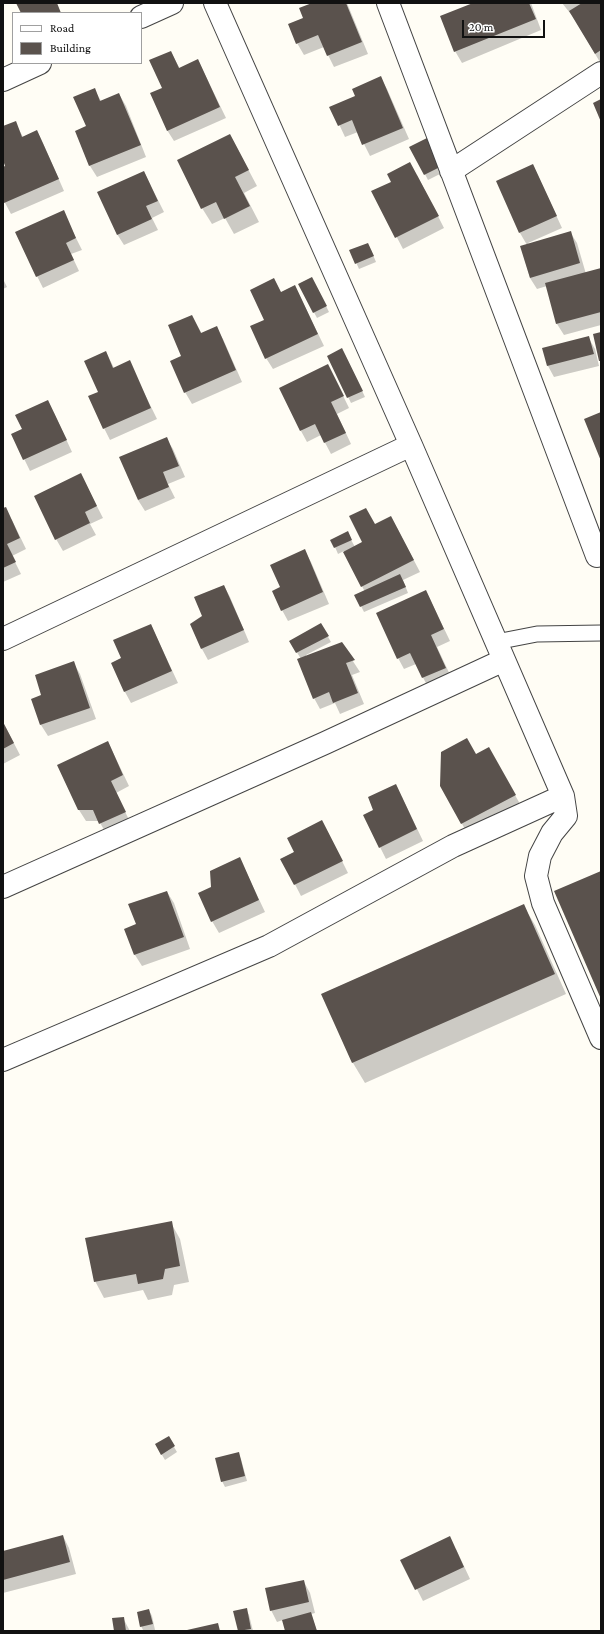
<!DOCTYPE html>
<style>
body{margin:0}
#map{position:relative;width:604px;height:1634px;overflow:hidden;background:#fffdf5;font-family:"Crimson Pro",serif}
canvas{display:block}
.frame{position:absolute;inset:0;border:4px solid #111;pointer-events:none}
.legend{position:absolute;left:12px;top:12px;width:130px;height:52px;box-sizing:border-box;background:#fff;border:1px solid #a0a0a0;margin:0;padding:5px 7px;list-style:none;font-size:12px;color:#111}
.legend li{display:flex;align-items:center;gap:8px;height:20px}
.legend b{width:20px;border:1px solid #a0a0a0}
.scale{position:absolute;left:462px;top:20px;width:83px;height:18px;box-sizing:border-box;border:2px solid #111;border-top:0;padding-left:5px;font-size:12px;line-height:14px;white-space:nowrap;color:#111;-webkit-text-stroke:3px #fff;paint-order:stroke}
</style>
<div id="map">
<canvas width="604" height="1634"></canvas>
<div class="frame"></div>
<ul class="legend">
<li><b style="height:5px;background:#fff"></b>Road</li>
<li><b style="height:11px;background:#5a524d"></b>Building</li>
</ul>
<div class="scale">20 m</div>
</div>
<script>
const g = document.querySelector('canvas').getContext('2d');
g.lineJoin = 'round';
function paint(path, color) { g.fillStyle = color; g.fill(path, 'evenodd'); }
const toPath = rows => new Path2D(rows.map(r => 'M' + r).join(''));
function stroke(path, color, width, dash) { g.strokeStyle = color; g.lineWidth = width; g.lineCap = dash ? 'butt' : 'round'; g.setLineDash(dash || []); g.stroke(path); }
paint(toPath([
 [315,3,347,3,368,54,334,67,324,47,304,55,297,43,305,19],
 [476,3,531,3,541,30,462,63,455,51],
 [562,3,601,3,601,64,574,18],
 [171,52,180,69,198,60,226,118,174,141,167,130,163,88],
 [381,78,387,89,409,139,370,156,358,132,345,137,331,107,356,97],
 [94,89,101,101,119,94,126,106,146,157,97,177,90,166,76,132,87,127],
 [15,122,23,137,37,131,43,143,64,191,11,214,3,199,3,168,7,166,3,158,3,127],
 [230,135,257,186,244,193,259,222,234,234,225,218,212,224,202,208],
 [427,139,444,172,428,180,411,147],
 [533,165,562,228,528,243,529,244,570,232,577,243,586,274,601,269,601,325,564,335,557,324,547,286,537,289,530,278,521,247,527,245,520,233],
 [144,172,164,212,152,218,158,230,124,245,117,234],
 [417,175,444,228,403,249,373,192],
 [63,212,82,250,71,254,79,271,43,288,37,276],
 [371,250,376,262,359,269,351,251],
 [3,279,7,287,3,289],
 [299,284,315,284,329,312,317,318],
 [295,286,324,346,273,369,266,358,266,320,281,293],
 [192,316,202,334,216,327,223,339,242,382,192,404,185,392,183,357],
 [588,337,595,349,599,366,554,377,548,366,543,349],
 [106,352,114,368,129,362,157,419,110,440,104,428,100,392],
 [345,355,365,397,351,403,328,356],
 [334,377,349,408,337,414,351,444,331,454,321,435,307,442,301,431],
 [54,413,72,452,30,471,12,434],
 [166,438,173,449,185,477,168,484,175,498,145,511,138,500],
 [81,475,103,518,90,524,96,535,63,551,56,539],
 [3,509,12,520,26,549,12,556,21,574,3,582],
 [397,528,420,572,403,580,408,593,364,612,356,596,365,592,344,551,338,554,332,540,350,538,355,547],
 [305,551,311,562,329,604,288,621,282,610,281,588],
 [224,586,230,597,249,642,208,660,202,649,203,616],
 [426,591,450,641,437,647,452,679,429,689,416,664,404,669,398,658],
 [151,625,178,683,131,703,125,692,123,659],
 [321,625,331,642,306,655,306,657,341,643,360,672,352,675,364,704,340,714,335,703,320,709,314,698,301,659,290,641],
 [73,662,80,674,96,719,48,736,41,725,32,699,43,696],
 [3,722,20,755,3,764],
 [108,742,129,786,116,793,131,824,107,835,99,821,86,821,79,810],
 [498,765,524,811,471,840,441,786],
 [402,797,423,841,386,859,380,847,375,810],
 [328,833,348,873,301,896,282,859],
 [240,859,265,912,219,933,212,921],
 [167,892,174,903,190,949,142,966,135,955,126,929,137,925],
 [523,905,535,925,566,994,365,1083,353,1063,322,994],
 [171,1223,180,1239,189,1282,174,1285,172,1295,148,1300,143,1290,104,1298,95,1281],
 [168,1437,177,1452,165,1460,156,1445],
 [238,1453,241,1459,247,1481,225,1487,222,1481],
 [63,1536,69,1548,76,1574,3,1593,3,1552],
 [456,1549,470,1579,423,1601,402,1560],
 [304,1582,310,1593,315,1613,311,1614,317,1631,286,1631,283,1620,277,1622,271,1610],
 [246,1609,249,1615,253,1631,239,1631,235,1612],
 [149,1610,152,1616,155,1630,153,1631,136,1631,143,1630,141,1626],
 [123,1618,130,1631,115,1631]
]), '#0003');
paint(toPath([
 [16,3,57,3,61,13,21,13],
 [312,3,346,3,362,42,327,56,318,35,296,44,288,24,303,18,299,8],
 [473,3,529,3,536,19,454,52,440,16],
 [582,3,601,3,601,50,595,54,569,11],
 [171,51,179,68,198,59,220,107,167,131,150,93,162,88,149,60],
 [381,76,403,128,362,145,352,120,338,126,329,107,355,96,352,89],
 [95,88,100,101,119,93,141,145,89,166,75,131,86,126,73,97],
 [601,99,601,122,593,103],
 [16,121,22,137,37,130,59,179,4,203,3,167,5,166,3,160,3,126],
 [230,134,249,170,235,177,250,206,224,219,216,202,201,209,177,160],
 [427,138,442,166,424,175,409,147],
 [410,162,439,216,395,238,371,191,391,182,387,174],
 [533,164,557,216,519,233,496,181],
 [144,171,158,201,146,206,152,219,117,235,97,192],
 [64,210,76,238,66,243,74,260,36,277,15,232],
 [571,231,580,263,530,278,520,246],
 [368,243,374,256,355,264,349,250],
 [601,268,601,312,556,324,545,283],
 [312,277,327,306,313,313,298,284],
 [274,278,281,292,295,285,318,334,265,359,250,326,264,320,250,290],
 [192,315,201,333,217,326,236,370,184,393,170,361,181,356,168,325],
 [601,332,601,361,599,361,593,334],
 [589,336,594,354,547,366,542,348],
 [342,348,363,391,347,398,327,356],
 [106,351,113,368,130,360,151,408,103,429,88,396,98,392,84,361],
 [328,364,344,396,331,402,346,433,324,443,315,424,300,431,279,388],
 [48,400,67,440,23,460,11,434,22,429,15,415],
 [601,412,601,461,584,419],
 [167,437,179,466,163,472,169,487,138,500,119,457],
 [81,473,97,506,85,512,90,523,55,540,34,496],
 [6,507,20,538,7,544,16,562,3,568,3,508],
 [366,508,375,524,391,516,414,560,361,587,343,552,362,542,349,516],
 [348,531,352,540,334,548,330,540],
 [305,549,323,592,281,611,272,591,280,587,270,565],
 [400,574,406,587,360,607,354,595],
 [224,585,244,630,201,649,190,624,202,616,194,597],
 [426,590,444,629,431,635,446,668,422,678,410,653,397,659,376,613],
 [321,623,329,636,296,653,289,641],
 [151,624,172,671,124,692,111,663,121,658,113,640],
 [342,642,355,660,346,663,358,693,333,703,329,692,313,699,297,659],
 [74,661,90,708,40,725,31,699,41,695,35,675],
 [3,722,14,743,3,749],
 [467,738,476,754,489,747,516,795,461,824,440,786,441,752],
 [108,741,123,775,111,781,126,812,99,824,93,810,78,810,57,765],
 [396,784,417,829,379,848,363,815,373,810,368,797],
 [322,820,343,861,294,885,280,859,294,852,287,838],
 [240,857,259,900,211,922,198,893,211,887,210,871],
 [601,871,601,999,554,891],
 [167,891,184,937,134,955,124,929,136,924,128,904],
 [524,904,555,974,352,1063,321,994],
 [172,1221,180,1266,165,1269,163,1279,138,1284,136,1274,94,1282,85,1238],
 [169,1436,175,1446,161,1455,155,1444],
 [239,1452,245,1476,221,1482,215,1458],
 [63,1535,70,1562,3,1580,3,1551],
 [450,1536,464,1567,415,1590,400,1560],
 [304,1580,309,1602,270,1611,265,1588],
 [247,1608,251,1629,238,1631,233,1611],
 [149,1609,153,1624,140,1627,137,1612],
 [311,1612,317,1631,285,1631,282,1620],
 [124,1617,126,1631,114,1631,112,1618],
 [218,1623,220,1631,187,1631,187,1630]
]), '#5a524d');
const lane = toPath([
 [496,642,537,634,601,633]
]);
const street = toPath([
 [215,3,411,445,563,796,566,816,552,833,540,856,536,876,543,903,601,1038],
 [388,3,597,556],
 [141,17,172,3],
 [3,80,40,63],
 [451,171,601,73],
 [3,639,411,445],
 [3,887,325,743,504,660],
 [3,1060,269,946,453,846,563,796]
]);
stroke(lane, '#444', 17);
stroke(street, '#444', 24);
stroke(lane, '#fff', 15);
stroke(street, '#fff', 22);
</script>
